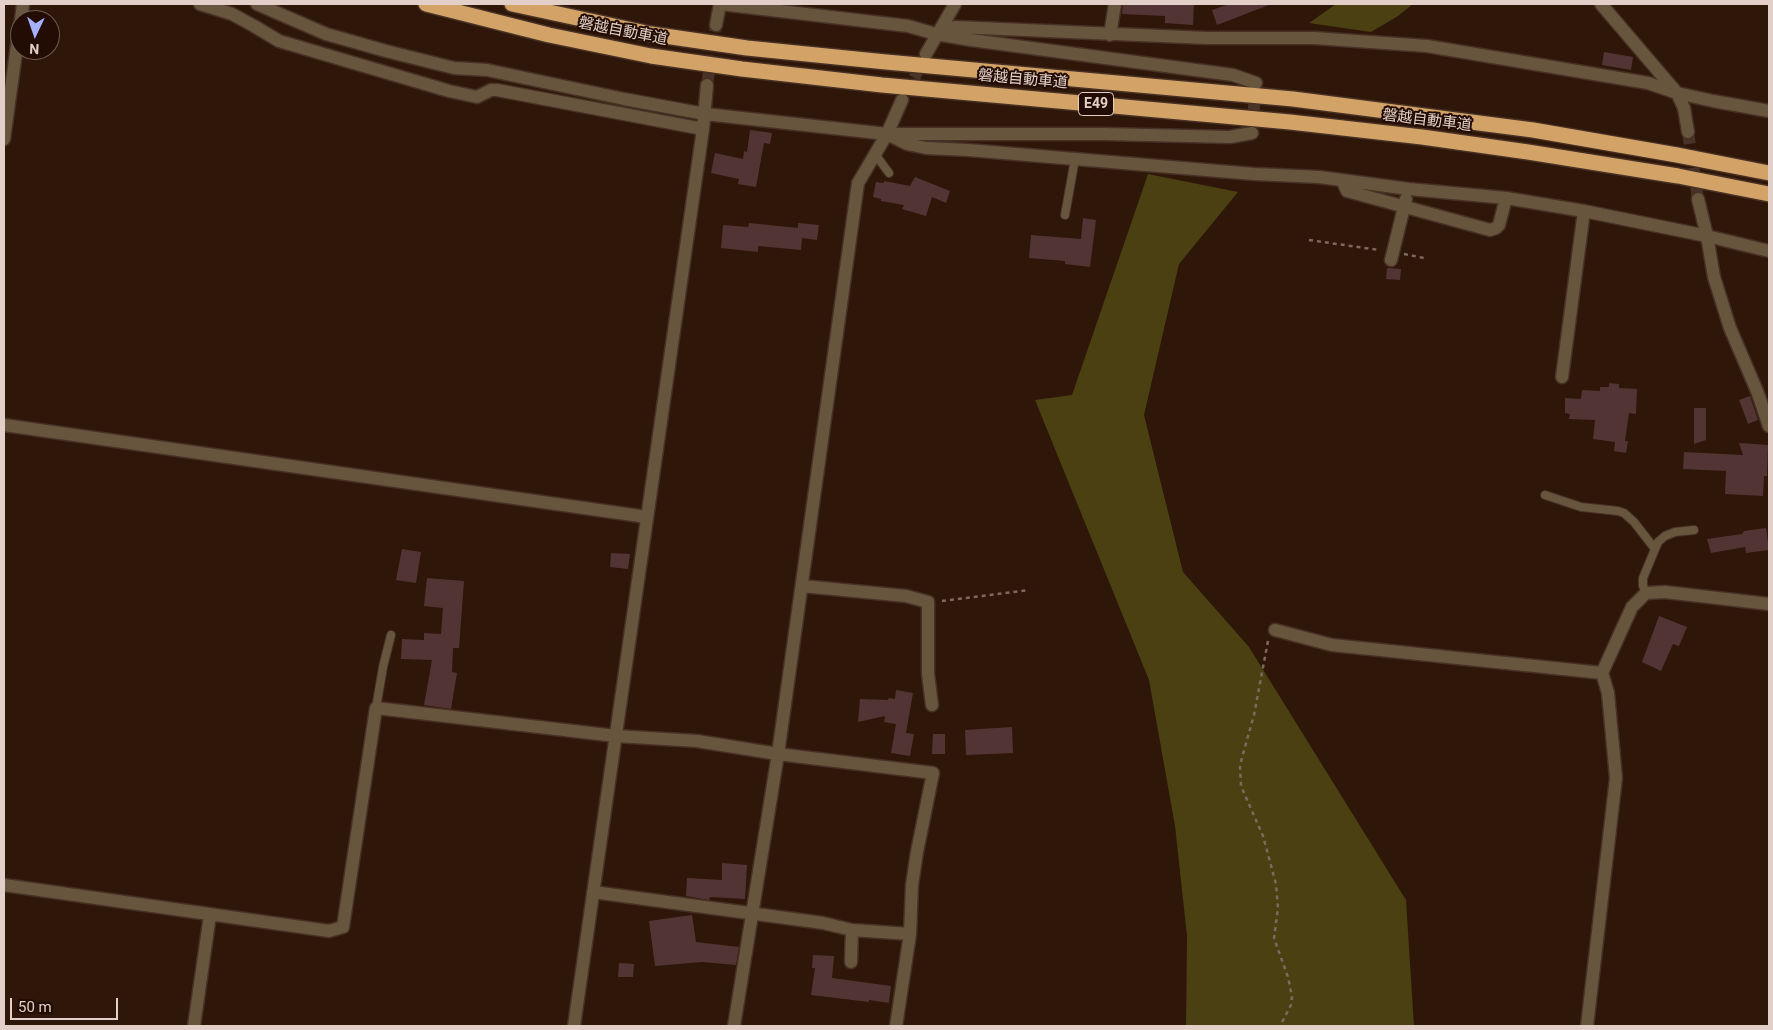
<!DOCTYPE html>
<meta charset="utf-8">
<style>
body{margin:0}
#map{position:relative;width:1773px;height:1030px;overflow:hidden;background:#2e1609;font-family:Roboto,sans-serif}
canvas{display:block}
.frame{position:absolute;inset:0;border:5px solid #e2d0c8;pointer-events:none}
.north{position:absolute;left:10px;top:10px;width:50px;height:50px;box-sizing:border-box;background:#230c03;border:1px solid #6f5a52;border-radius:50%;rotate:183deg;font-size:14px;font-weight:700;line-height:20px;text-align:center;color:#e2d0c8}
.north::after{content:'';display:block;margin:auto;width:18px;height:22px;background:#a6b1fc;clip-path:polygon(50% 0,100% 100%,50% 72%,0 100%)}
.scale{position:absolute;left:10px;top:998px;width:108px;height:22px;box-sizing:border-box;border:2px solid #e2d0c8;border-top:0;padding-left:6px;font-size:15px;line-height:18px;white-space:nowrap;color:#e2d0c8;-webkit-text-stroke:4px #230c03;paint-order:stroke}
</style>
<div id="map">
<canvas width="1773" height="1030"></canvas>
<div class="frame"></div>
<div class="north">N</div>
<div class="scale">50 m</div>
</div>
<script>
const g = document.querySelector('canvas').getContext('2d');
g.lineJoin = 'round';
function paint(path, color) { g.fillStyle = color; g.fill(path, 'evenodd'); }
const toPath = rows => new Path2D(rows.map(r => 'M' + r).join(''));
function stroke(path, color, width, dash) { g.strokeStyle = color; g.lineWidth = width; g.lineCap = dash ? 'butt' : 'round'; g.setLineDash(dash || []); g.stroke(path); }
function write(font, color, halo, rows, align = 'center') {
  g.font = font + ' Roboto,"Noto Sans JP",sans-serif'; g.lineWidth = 4; g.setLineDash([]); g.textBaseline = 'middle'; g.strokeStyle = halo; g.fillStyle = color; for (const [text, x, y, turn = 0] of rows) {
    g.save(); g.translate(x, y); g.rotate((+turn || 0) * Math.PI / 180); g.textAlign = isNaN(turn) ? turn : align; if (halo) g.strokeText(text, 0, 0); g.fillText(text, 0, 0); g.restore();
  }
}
paint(toPath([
 [1336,4,1413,4,1398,16,1371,32,1309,23],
 [1148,174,1238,192,1179,264,1144,415,1183,572,1249,647,1406,900,1414,1026,1186,1026,1187,936,1175,826,1149,680,1035,400,1072,395]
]), '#4a4011');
paint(toPath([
 [1123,4,1194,4,1193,25,1165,23,1165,16,1122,14],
 [1229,4,1268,4,1269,5,1217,25,1212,10],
 [1604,52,1633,57,1631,70,1602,65],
 [750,130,772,133,770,144,764,143,756,187,738,184,739,179,711,173,715,153,743,159,744,151,747,152],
 [915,177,950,191,946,203,932,197,926,216,902,209,904,205,881,201,881,199,873,197,876,182,884,183,884,181,910,186],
 [1083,218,1096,220,1090,267,1065,264,1065,261,1029,258,1031,235,1081,239],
 [749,223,798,228,798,223,819,225,817,240,802,238,801,250,758,246,758,252,721,248,723,225,748,227],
 [1387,268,1401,269,1400,280,1386,279],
 [1609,383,1619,384,1619,388,1637,389,1636,414,1629,413,1625,441,1628,441,1626,453,1614,451,1615,442,1593,439,1595,420,1569,419,1570,414,1565,413,1565,398,1581,399,1582,390,1600,391,1600,387,1609,387],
 [1750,396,1758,420,1748,424,1739,400],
 [1694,408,1706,408,1706,440,1694,444],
 [1739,443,1768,445,1767,476,1764,476,1763,496,1725,494,1726,471,1683,469,1684,452,1743,455],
 [1766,528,1769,550,1746,553,1745,547,1711,553,1707,539,1742,534,1744,531],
 [402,549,421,552,416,583,396,580],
 [611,553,630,554,628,569,610,567],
 [427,578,464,581,459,648,453,648,452,672,457,673,451,709,424,705,432,660,401,659,402,639,424,640,424,633,441,634,443,608,424,606],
 [1659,616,1687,627,1679,646,1673,644,1661,671,1642,662],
 [896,690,913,693,906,733,914,734,910,756,891,753,896,724,884,722,885,716,858,722,860,699,888,700,889,698,895,699],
 [1012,727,1013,753,966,755,965,730],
 [933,734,945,734,945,754,932,754],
 [722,863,747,865,745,899,710,897,709,900,686,896,687,878,722,880],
 [692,915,696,942,739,947,736,965,702,962,655,966,649,921],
 [813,955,834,956,832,978,891,986,889,1003,869,1000,869,1002,811,995,815,968,812,968],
 [619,963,634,964,633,977,618,977]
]), '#533434');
stroke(toPath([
 [707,85,716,25],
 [906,94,924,59],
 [1253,128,1255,86],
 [1688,132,1698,199]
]), '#493226', 12, [12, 6]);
const lane = toPath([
 [875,154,889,173],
 [1065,215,1075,159],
 [1545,495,1581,507,1618,511,1624,513,1634,522,1655,549],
 [1646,593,1643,586,1643,578,1658,542,1665,536,1675,532,1694,530],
 [376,708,383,667,391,635]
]);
const street = toPath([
 [200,4,232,14,254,26,279,41,449,91,477,97,491,90,497,90,703,129],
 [257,4,326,34,386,51,454,68,487,70,624,99,705,114,887,134,907,144,926,148,968,150,1254,174,1319,177,1409,189,1506,198,1584,211,1707,236,1769,251],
 [720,4,908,26,936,34,971,40,1233,75,1256,83],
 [1601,4,1677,93,1684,108,1688,132],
 [21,20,23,4],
 [716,25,720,4],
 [936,34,946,28,956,27,1207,38,1314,38,1427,46,1648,83,1677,93,1713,101,1769,111],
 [1110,35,1115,4],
 [926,54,955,4],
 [892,134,1104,134,1230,137,1252,133],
 [4,139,20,24],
 [1342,180,1347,191,1490,230,1496,228,1499,225,1506,198],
 [1698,199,1707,236,1714,277,1730,328,1757,391,1769,426],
 [1391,260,1406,199],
 [1562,377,1584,211],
 [4,425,647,517],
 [802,586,906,596,928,602,928,674,932,705],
 [1275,630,1332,645,1602,673],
 [4,885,329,931,343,927,376,708,616,736,697,741,778,754,933,773,917,852,912,885,910,934,896,1026],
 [593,892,823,923,852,930,910,934],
 [851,962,852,930],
 [194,1026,210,915],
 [574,1026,703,129,707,85],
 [734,1026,778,754,858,183,887,134,902,100],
 [1587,1026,1616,778,1608,693,1602,673,1632,607,1646,593,1665,592,1769,604]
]);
const highway = toPath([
 [426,4,549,35,651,56,742,69,882,85,1290,122,1422,137,1528,152,1678,176,1769,194],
 [512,4,651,34,747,48,886,62,1293,99,1533,130,1677,155,1769,173]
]);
stroke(lane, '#473024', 10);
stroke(street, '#473024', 15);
stroke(highway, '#473024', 18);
stroke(toPath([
 [1309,240,1379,250],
 [1404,254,1424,258],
 [942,601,1029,590],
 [1268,641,1254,715,1240,765,1241,786,1263,836,1276,884,1278,908,1274,938,1288,977,1292,997,1291,1005,1280,1026]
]), '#7e695e', 2.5, [4, 4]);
stroke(lane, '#68553e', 8);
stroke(street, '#68553e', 12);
stroke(highway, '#d2a267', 15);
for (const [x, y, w] of [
 [1096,104,35]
]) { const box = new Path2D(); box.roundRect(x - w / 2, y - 11.5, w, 23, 4); g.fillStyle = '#230c03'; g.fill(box); stroke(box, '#e2d0c8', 1); }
write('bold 14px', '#e2d0c8', null, [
 ["E49",1096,104]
]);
write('15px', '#e2d0c8', '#230c03', [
 ["磐越自動車道",623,32,11],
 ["磐越自動車道",1023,80,5],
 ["磐越自動車道",1427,121,7]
]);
</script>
